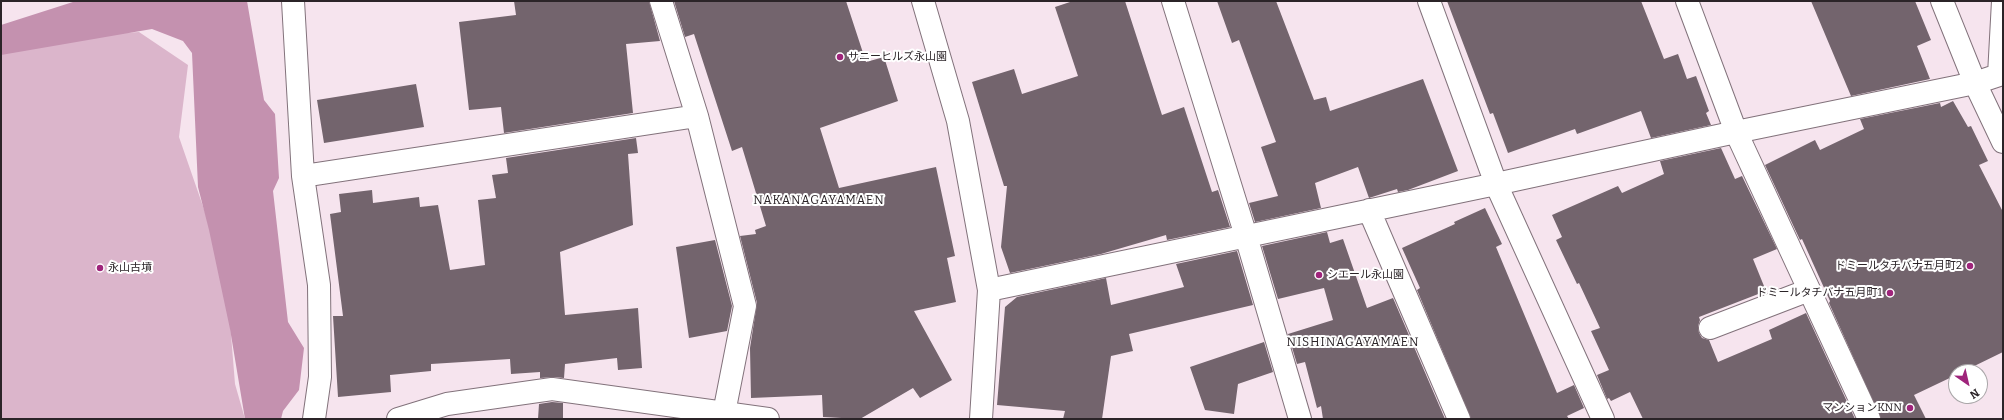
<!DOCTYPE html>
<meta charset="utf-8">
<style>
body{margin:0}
#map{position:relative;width:2004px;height:420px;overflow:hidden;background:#f6e4ee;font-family:Bitter,serif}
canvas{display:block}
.frame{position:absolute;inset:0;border:2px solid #2b2428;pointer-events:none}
.north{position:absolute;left:1948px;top:364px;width:40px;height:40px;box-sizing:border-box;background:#fff;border:1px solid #aaa7a9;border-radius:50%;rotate:146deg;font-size:11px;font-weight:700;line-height:16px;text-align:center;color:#2b2428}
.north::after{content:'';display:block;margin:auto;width:14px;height:18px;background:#9f247b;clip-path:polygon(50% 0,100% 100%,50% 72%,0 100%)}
</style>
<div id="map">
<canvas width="2004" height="420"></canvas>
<div class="frame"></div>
<div class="north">N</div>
</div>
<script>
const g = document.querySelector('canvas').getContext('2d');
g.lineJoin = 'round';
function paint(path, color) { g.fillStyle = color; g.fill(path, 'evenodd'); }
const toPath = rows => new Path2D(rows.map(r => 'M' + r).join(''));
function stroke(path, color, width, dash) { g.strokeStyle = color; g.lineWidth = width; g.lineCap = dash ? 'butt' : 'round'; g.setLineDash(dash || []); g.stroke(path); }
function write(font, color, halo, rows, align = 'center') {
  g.font = font + ' Bitter,"Noto Sans JP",serif'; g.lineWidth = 4; g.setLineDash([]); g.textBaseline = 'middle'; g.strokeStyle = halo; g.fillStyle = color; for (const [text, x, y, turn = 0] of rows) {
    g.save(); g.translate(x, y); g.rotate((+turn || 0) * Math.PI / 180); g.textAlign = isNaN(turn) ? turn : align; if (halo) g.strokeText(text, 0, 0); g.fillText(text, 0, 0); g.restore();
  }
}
paint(toPath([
 [139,32,188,65,179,137,206,215,229,310,235,384,245,419,1,419,1,50,67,37]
]), '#dbb5cb');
paint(toPath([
 [76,1,247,1,264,100,275,114,279,178,273,191,288,322,304,348,299,390,283,411,281,419,245,419,230,329,209,230,198,187,192,53,183,41,152,29,1,55,1,25]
]), '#c491af');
paint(toPath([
 [514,1,649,1,660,41,626,44,633,113,504,133,501,107,469,110,459,22,516,15],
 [674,1,846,1,866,62,884,57,898,101,820,128,839,188,936,167,955,256,947,258,956,302,914,311,952,380,920,398,913,388,860,419,823,417,822,395,751,398,750,348,757,303,740,236,756,234,755,230,766,226,742,147,732,151,694,34,685,37],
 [1073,1,1125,1,1162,115,1184,107,1212,192,1218,190,1230,227,1167,240,1166,235,1101,254,1010,273,1001,247,1007,186,1004,186,972,82,1014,69,1022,94,1078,76,1055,7],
 [1217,1,1276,1,1314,100,1326,97,1330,111,1423,79,1458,171,1408,190,1398,192,1397,189,1369,198,1358,167,1315,183,1321,208,1255,222,1249,203,1278,196,1261,147,1276,142,1239,40,1232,43],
 [1447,1,1641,1,1664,59,1678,54,1687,79,1696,76,1709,111,1706,113,1711,125,1651,138,1641,111,1577,134,1575,129,1508,153,1493,113,1490,114],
 [1811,1,1915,1,1931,40,1917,46,1930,79,1851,96],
 [416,84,424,127,324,143,317,100],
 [1953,101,1968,127,1971,126,1988,161,1979,165,2003,212,2003,352,1962,372,1956,372,1956,375,1914,395,1926,419,1881,419,1829,303,1830,301,1802,239,1800,240,1765,165,1815,140,1820,150,1864,129,1860,119,1940,103,1941,107],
 [636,138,638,153,628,154,633,225,560,252,565,315,638,308,642,368,618,370,617,358,565,364,564,378,554,377,540,378,540,372,511,374,510,359,431,364,431,371,390,375,391,392,338,397,333,316,343,316,330,214,341,212,339,194,372,190,373,203,419,197,420,207,438,205,450,270,485,265,478,200,496,198,492,175,508,173,506,158],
 [1721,148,1735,179,1742,176,1777,249,1753,259,1766,291,1699,317,1700,320,1698,326,1699,333,1702,338,1709,340,1718,362,1772,339,1769,330,1806,313,1855,419,1643,419,1630,392,1611,401,1609,398,1607,399,1597,375,1609,370,1591,331,1600,328,1579,283,1577,284,1556,240,1562,237,1552,215,1618,186,1622,193,1664,174,1660,161],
 [1485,208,1502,244,1496,247,1557,393,1574,385,1584,408,1567,416,1569,419,1471,419,1417,290,1420,288,1402,248,1455,224,1454,222],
 [1327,232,1330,243,1343,239,1367,308,1393,298,1445,419,1323,419,1321,406,1317,408,1305,362,1297,364,1288,334,1333,320,1324,288,1278,299,1262,246],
 [715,240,732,306,727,331,689,338,676,247],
 [1237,251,1253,305,1129,334,1133,351,1111,356,1102,419,1063,419,1065,411,997,405,1005,307,1017,297,1106,278,1111,305,1184,287,1176,264],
 [1264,342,1273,372,1238,384,1234,414,1205,410,1190,367],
 [552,402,563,403,563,419,538,419,539,404]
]), '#73646d');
const street = toPath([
 [293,1,303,176,319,285,320,377,314,419],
 [661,1,697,116],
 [923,1,958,121,989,290,981,419],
 [1173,1,1246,236,1300,419],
 [1687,1,1736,132,1869,419],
 [1942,1,1975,83,2003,142],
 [303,176,697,116,745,306,724,413],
 [1369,210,1459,419],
 [989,290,1496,184,1429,1],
 [1710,328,1809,290],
 [398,419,447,404,552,389,768,419],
 [1603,419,1496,184,1736,132,1975,83,1999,75,2003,1]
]);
stroke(street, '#82727b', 24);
stroke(street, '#fff', 22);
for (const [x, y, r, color] of [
 [840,57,4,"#9f247b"],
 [1970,266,4,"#9f247b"],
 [100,268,4,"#9f247b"],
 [1319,275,4,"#9f247b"],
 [1890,293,4,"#9f247b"],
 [1910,408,4,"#9f247b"]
]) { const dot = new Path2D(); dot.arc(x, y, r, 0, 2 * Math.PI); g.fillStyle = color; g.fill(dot); stroke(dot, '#fff', 1.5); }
write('11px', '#2b2428', '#fff', [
 ["サニーヒルズ永山園",848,57],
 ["ドミールタチバナ五月町2",1962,266,"right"],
 ["永山古墳",108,268],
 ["シエール永山園",1327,275],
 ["ドミールタチバナ五月町1",1882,293,"right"],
 ["マンションKNN",1902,408,"right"]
], 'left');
g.letterSpacing = '1px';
write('12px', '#2b2428', '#fff', [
 ["NAKANAGAYAMAEN",819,201],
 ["NISHINAGAYAMAEN",1353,343]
]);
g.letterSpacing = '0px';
</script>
